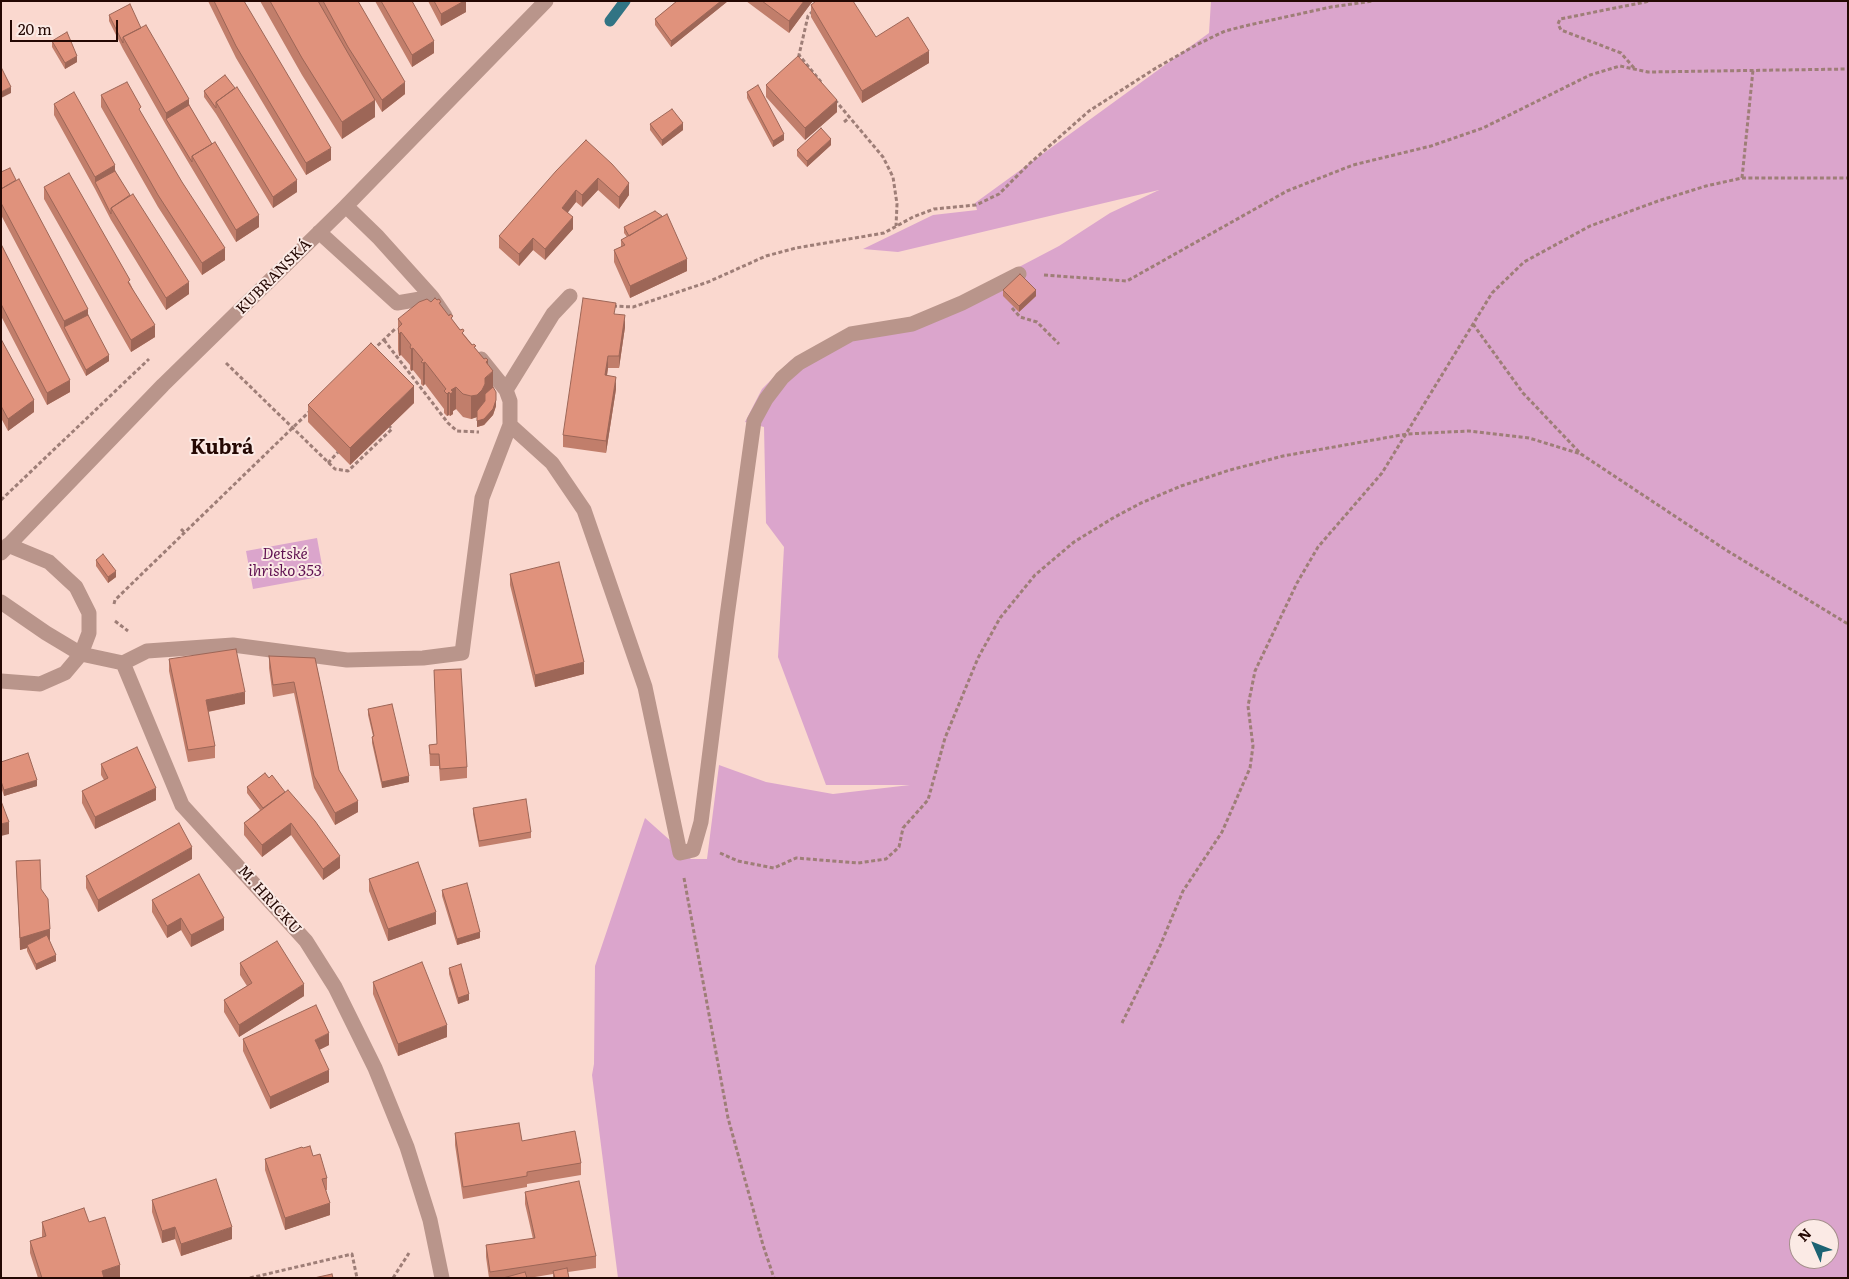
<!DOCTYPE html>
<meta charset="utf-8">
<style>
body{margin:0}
#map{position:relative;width:1849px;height:1279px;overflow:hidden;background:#fad8cf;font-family:Literata,serif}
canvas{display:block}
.frame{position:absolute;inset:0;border:2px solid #240803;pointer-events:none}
.north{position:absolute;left:1789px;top:1219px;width:50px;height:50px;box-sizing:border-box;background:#fbeae5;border:1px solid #a5908b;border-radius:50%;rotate:314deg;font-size:14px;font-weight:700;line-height:20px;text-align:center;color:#240803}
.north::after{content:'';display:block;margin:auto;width:18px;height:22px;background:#1c6373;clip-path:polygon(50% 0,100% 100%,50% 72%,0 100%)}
.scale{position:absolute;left:10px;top:20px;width:108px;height:22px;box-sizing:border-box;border:2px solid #240803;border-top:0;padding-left:6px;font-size:15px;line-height:18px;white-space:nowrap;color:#240803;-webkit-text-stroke:4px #fbeae5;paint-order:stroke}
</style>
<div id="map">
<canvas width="1849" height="1279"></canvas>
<div class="frame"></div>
<div class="north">N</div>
<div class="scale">20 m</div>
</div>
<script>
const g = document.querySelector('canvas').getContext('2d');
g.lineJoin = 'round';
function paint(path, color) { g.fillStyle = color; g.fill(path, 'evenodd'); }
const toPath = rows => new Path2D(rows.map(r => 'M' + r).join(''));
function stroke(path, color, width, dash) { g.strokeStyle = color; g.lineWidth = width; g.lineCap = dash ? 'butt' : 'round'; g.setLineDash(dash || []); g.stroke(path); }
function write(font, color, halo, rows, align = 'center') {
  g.font = font + ' Literata,serif'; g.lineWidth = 4; g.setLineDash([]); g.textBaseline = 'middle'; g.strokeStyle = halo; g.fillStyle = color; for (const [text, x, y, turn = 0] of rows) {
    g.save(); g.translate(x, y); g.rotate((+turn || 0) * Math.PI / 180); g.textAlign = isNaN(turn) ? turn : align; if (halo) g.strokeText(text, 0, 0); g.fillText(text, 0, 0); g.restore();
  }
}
paint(toPath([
 [1211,1,1848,1,1848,1278,618,1278,592,1075,594,1064,595,966,645,818,691,859,707,859,719,765,766,782,833,794,910,785,826,785,778,657,784,547,766,523,764,427,745,422,762,389,791,360,903,321,956,300,1059,246,1110,213,1159,190,898,252,863,249,933,215,977,210,975,203,1209,33],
 [1799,1229,1829,1229,1829,1259,1799,1259],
 [317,538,324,576,253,589,246,551]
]), '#dba5cc');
stroke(toPath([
 [610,21,625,1]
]), '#317484', 11);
stroke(toPath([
 [813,11,808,16,799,55,821,82],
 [1634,68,1621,53,1561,30,1558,24,1560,19,1650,1],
 [835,100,883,157,893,177,897,204,896,226],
 [844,122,849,118],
 [1742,178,1753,70],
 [1044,275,1127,281,1287,191,1353,165,1431,146,1483,128,1590,75,1620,66,1648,72,1848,69],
 [613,306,633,307,708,282,766,256,796,248,884,233,913,217,934,209,976,205,999,194,1029,164,1089,111,1156,68,1196,45,1225,31,1249,25,1331,7,1373,1],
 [1012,308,1020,317,1037,322,1059,344],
 [1473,324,1523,393,1581,454,1726,550,1848,624],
 [384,340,448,423,457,431,479,432],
 [373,350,395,329],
 [226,363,335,469,348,471,392,429,389,426],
 [328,463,338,452],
 [1,500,149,359],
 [181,529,185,533],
 [114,604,115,600,311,410],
 [115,621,128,631],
 [720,853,738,861,774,868,796,858,858,863,886,859,899,847,903,828,928,800,945,738,978,658,1000,618,1035,575,1074,542,1113,518,1141,503,1181,486,1230,470,1283,456,1407,434,1469,431,1529,438,1581,454],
 [684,878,728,1118,763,1245,774,1278],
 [1122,1023,1160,946,1183,891,1222,832,1250,768,1253,746,1248,706,1255,671,1297,583,1318,547,1382,473,1492,293,1524,262,1590,226,1658,201,1706,186,1742,178,1848,178],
 [250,1278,352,1254,357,1278],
 [393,1278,409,1253]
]), '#9e7e77', 3, [4, 2.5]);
stroke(toPath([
 [346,206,378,237,432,297,445,316],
 [319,232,397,303,432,297],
 [506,390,553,314,570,296],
 [510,425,552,463,584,510,645,687,680,853,693,850,701,822,727,616,754,421,766,399,782,378,799,363,851,334,912,324,962,303,1019,274],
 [1,553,163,385,346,206,546,1],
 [1,602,46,633,81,654,123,663,182,805,306,941,335,987,375,1068,407,1147,430,1220,442,1278],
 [123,663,147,651,233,645,347,660,423,658,462,653,482,498,510,425,510,401,506,390,481,359],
 [1,681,40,684,65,673,81,654,89,633,89,613,76,587,49,562,8,545]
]), '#b9958b', 15);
paint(toPath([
 [208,1,244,1,331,160,306,175,236,58],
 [260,1,358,1,405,94,382,112,375,100,375,117,342,139,302,75],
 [375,1,412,1,434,53,412,67],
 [428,1,466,1,466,12,441,26],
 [677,1,728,1,671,47,655,25,655,19],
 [746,1,812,1,812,2,789,33],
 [811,5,929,63,862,103,811,17],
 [109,15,141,28,189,105,259,227,236,242,166,125,123,49,109,21],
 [52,41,77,62,65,69,52,47],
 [225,75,297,192,273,208,216,114,204,97,204,91],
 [766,85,837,112,805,140,766,97],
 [747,92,784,140,773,147,747,98],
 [101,95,141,113,225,260,202,275,158,207,101,107],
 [54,104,115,171,189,294,166,310,111,220,95,189,54,115],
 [650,124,683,130,662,146,650,130],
 [586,140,629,195,619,209,598,190,582,207,576,202,567,213,573,229,545,260,533,250,519,266,499,248,499,236],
 [831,145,807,167,797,156,797,150],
 [1,172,88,315,109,361,86,376,1,215],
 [44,187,130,283,155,337,131,352,44,199],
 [624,227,687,271,630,298,614,262,614,250,621,247,621,240,627,237,624,233],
 [1,244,70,392,47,405,1,316],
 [1003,290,1036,296,1019,312,1003,296],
 [431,302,441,306,488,364,493,387,496,406,493,415,484,425,477,427,477,417,471,419,463,417,456,409,453,411,453,414,450,416,449,415,447,416,444,413,444,409,425,384,423,386,421,384,421,380,413,370,411,371,410,369,410,365,401,355,399,356,398,350,398,319],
 [616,314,625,327,619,368,608,368,607,376,616,389,606,453,563,447,563,435],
 [1,339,34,412,8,431,1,418],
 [414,403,350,465,308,422,308,405],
 [96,560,116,577,108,583,96,566],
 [510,574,584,674,535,687,510,585],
 [269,656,315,658,339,770,358,812,335,825,314,788,294,693,273,697,269,668],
 [169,659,245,704,208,712,215,746,215,758,188,762,169,671],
 [434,670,467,767,467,778,440,781,439,766,430,766,429,745,437,744],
 [368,709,409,782,382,788,372,743,372,737,373,736,368,715],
 [1,762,37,786,4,796,1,787],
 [101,764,156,800,95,829,82,803,82,791,104,780,101,775],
 [265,773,340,868,323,880,291,835,262,857,244,835,244,823,260,810,247,793,247,787],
 [473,808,531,832,531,838,479,847,473,814],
 [192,859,98,912,86,888,86,876],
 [16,861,41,889,49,941,56,961,36,970,27,951,27,948,20,950],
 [369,879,436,924,388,941,369,891],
 [442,890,480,938,457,945,442,896],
 [152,900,224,930,191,947,181,930,167,938,152,912],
 [240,963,304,996,239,1037,224,1012,224,1000,247,986,240,975],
 [449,968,469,1000,458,1004,449,974],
 [373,982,447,1037,398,1056,373,994],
 [243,1039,329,1045,319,1050,329,1082,270,1109,243,1051],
 [455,1133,522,1141,581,1163,581,1175,527,1184,527,1187,463,1199,455,1145],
 [313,1156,327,1178,327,1190,326,1190,330,1215,285,1230,265,1170,265,1159],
 [525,1192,596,1256,596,1268,568,1272,569,1278,553,1278,553,1274,529,1278,489,1278,486,1257,486,1245,533,1239,525,1204],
 [152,1200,232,1239,181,1256,175,1239,162,1243,152,1212],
 [42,1222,89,1222,120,1277,117,1278,38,1278,30,1253,30,1241,42,1237]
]), '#c17e6b');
paint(toPath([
 [464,1,466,1,466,12,441,26,441,14],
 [721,1,728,1,671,47,671,41],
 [804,1,812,1,812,2,789,33,789,21],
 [434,41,434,53,412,67,412,55],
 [929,51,929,63,862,103,862,91],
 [77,56,77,62,65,69,65,63],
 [405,82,405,94,382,112,382,100],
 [11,87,11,93,1,98,1,92],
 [189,99,189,111,166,119,166,125,166,113],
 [375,100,375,117,342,139,342,122],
 [837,100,837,112,805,140,805,128],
 [683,123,683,130,662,146,662,140],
 [784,134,784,140,773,147,773,141],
 [831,139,831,145,807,167,807,161],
 [331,148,331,160,306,175,306,163],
 [115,165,115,177,95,182,95,177],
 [598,178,598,190,582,207,582,195],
 [297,180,297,192,273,208,273,197],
 [629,183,629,195,619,209,619,197],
 [576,190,576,202,562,220,562,208],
 [259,215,259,227,236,242,236,230],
 [573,217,573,229,545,260,545,249],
 [533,238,533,250,519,266,519,254],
 [225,248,225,260,202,275,202,263],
 [687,259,687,271,630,298,630,286],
 [189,282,189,294,166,310,166,298],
 [1036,290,1036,296,1019,312,1019,306],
 [88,309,88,321,64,327,64,321],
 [625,315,625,327,619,368,619,356],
 [155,325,155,337,131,352,131,340],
 [401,332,401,355,399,356,399,334],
 [413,348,413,370,411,371,411,349],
 [109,355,109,361,86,376,86,370],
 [608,356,608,368,605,387,605,375],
 [488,360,488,376,493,371,493,393,477,417,471,419,471,396,486,362],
 [425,362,425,384,423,386,423,363],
 [616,377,616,389,606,453,606,441],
 [70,380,70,392,47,405,47,393],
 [414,386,414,403,350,465,350,448],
 [456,387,456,409,453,411,453,414,450,416,450,394,451,390],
 [449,392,449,415,447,416,447,394],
 [34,400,34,412,8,431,8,419],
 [496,400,496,406,493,415,484,425,477,427,477,421],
 [116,571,116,577,108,583,108,577],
 [584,662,584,674,535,687,535,675],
 [245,692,245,704,206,712,206,700],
 [409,776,409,782,382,788,382,782],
 [37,780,37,786,4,796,4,790],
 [156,788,156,800,95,829,95,817],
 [358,801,358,812,335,825,335,813],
 [9,822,9,834,1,836,1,824],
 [291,823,291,835,262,857,262,845],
 [192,847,192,859,98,912,98,900],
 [340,856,340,868,323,880,323,869],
 [436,912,436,924,388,941,388,929],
 [181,918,181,930,167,938,167,926],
 [224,918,224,930,191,947,191,935],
 [50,929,50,941,28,947,27,945,27,948,20,950,20,938],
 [480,932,480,938,457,945,457,939],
 [56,955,56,961,36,970,36,964],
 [304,984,304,996,239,1037,239,1025],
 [469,994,469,1000,458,1004,458,998],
 [447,1025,447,1037,398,1056,398,1044],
 [329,1033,329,1045,315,1052,315,1040],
 [329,1070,329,1082,270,1109,270,1097],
 [330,1203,330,1215,285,1230,285,1218],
 [175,1227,175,1239,162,1243,162,1231],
 [232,1227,232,1239,181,1256,181,1244],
 [120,1265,120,1277,117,1278,102,1278,102,1271]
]), '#9d6657');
const building = toPath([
 [214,1,244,1,331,148,306,163,236,46,214,1],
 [270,1,318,1,375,100,342,122,302,58,270,1],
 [323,1,358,1,405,82,382,100,348,47,323,1],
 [381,1,412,1,434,41,412,55,381,1],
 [434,1,464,1,441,14,434,1],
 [677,1,721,1,671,41,655,19,677,1],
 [762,1,804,1,789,21,762,1],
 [816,1,853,1,876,37,908,17,929,51,862,91,811,5,816,1],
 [130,4,141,28,123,37,123,43,109,15,130,4],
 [146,25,189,99,166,113,123,37,146,25],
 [67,32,77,56,65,63,52,41,67,32],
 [798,56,837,100,805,128,766,85,798,56],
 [1,67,11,87,1,92,1,67],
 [225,75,235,88,216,102,216,108,204,91,225,75],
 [127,82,141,107,139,109,182,182,225,248,202,263,158,195,101,95,127,82],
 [758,85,784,134,773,141,747,92,758,85],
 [237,87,297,180,273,197,216,102,237,87],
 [74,92,115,165,95,177,54,104,74,92],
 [189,105,212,144,192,156,192,162,166,119,189,105],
 [672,109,683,123,662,140,650,124,672,109],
 [821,128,831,139,807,161,797,150,821,128],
 [586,140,612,164,629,183,619,197,598,178,582,195,576,190,562,208,573,217,545,249,533,238,519,254,499,236,556,171,586,140],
 [215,142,259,215,236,230,192,156,215,142],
 [10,168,16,180,1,189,1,172,10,168],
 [115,171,130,195,111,208,111,214,95,182,115,171],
 [69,173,130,280,128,282,155,325,131,340,44,187,69,173],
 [19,179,88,309,64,321,1,203,1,189,19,179],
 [133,194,189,282,166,298,111,208,133,194],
 [655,211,662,216,629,236,624,227,655,211],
 [667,214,687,259,630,286,614,250,625,245,621,240,667,214],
 [1,244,70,380,47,393,1,304,1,244],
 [1020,274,1036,290,1019,306,1003,290,1020,274],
 [435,298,437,300,439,299,441,302,439,303,449,316,450,314,453,316,451,318,460,330,463,329,464,331,462,333,472,345,474,344,476,346,474,347,484,359,486,358,488,360,486,362,493,371,485,378,485,384,482,390,477,395,471,396,463,394,456,387,451,390,453,392,450,394,449,392,447,394,444,391,446,389,425,362,423,363,421,362,423,360,413,348,411,349,410,347,411,345,401,332,399,334,398,328,402,324,398,319,419,302,427,299,431,302,435,298],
 [583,298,616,303,614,314,625,315,619,356,608,356,605,375,616,377,606,441,563,435,583,298],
 [88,315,109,355,86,370,64,327,88,315],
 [1,339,34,400,8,419,1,406,1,339],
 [371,343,414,386,350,448,308,405,371,343],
 [493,387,496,392,496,400,493,409,484,419,477,421,477,411,485,401,485,394,493,387],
 [103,554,116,571,108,577,96,560,103,554],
 [559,562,584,662,535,675,510,574,559,562],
 [236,649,245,692,206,700,215,746,188,750,169,659,236,649],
 [269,656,315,658,339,770,358,801,335,813,314,776,294,682,273,685,269,656],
 [461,669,467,767,440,769,439,754,430,754,429,745,437,744,434,670,461,669],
 [392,704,409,776,382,782,372,737,374,736,368,709,392,704],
 [137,747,156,788,95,817,82,791,108,778,101,764,137,747],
 [28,753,37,780,4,790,1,781,1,762,28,753],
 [265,773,269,778,272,775,285,792,263,808,247,787,265,773],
 [288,790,315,821,340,856,323,869,291,823,262,845,244,823,288,790],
 [526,799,531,832,479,841,473,808,526,799],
 [1,801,9,822,1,824,1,801],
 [179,823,192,847,98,900,86,876,179,823],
 [40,860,41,889,48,899,50,929,20,938,16,861,40,860],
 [418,862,436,912,388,929,369,879,418,862],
 [199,874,224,918,191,935,181,918,167,926,152,900,199,874],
 [467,883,480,932,457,939,442,890,467,883],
 [47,935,56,955,36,964,27,945,47,935],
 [277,941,304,984,239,1025,224,1000,252,983,240,963,277,941],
 [422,962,447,1025,398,1044,373,982,422,962],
 [461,964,469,994,458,998,449,968,461,964],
 [316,1005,329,1033,315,1040,329,1070,270,1097,243,1039,316,1005],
 [519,1123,522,1141,575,1131,581,1163,527,1172,527,1176,463,1187,455,1133,519,1123],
 [310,1146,313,1156,320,1154,327,1178,322,1179,330,1203,285,1218,265,1159,302,1147,303,1148,310,1146],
 [216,1179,232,1227,181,1244,175,1227,162,1231,152,1200,216,1179],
 [579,1181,596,1256,490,1272,486,1245,535,1238,525,1192,579,1181],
 [84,1208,89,1222,105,1217,120,1265,102,1271,104,1278,42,1278,30,1241,46,1236,42,1222,84,1208],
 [567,1268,569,1278,555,1278,553,1271,567,1268],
 [525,1272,527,1278,503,1278,525,1272],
 [332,1274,333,1278,314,1278,332,1274]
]);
paint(building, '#e0927c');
stroke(building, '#9d6657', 1);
write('15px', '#240803', '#fbeae5', [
 ["KUBRANSKÁ",274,277,-45],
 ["M. HRICKU",269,900,48]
]);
write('italic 15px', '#5e1050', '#fbeae5', [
 ["Detské",285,555],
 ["ihrisko 353",285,572]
]);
write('bold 20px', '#240803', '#fbeae5', [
 ["Kubrá",222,448]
]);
</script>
